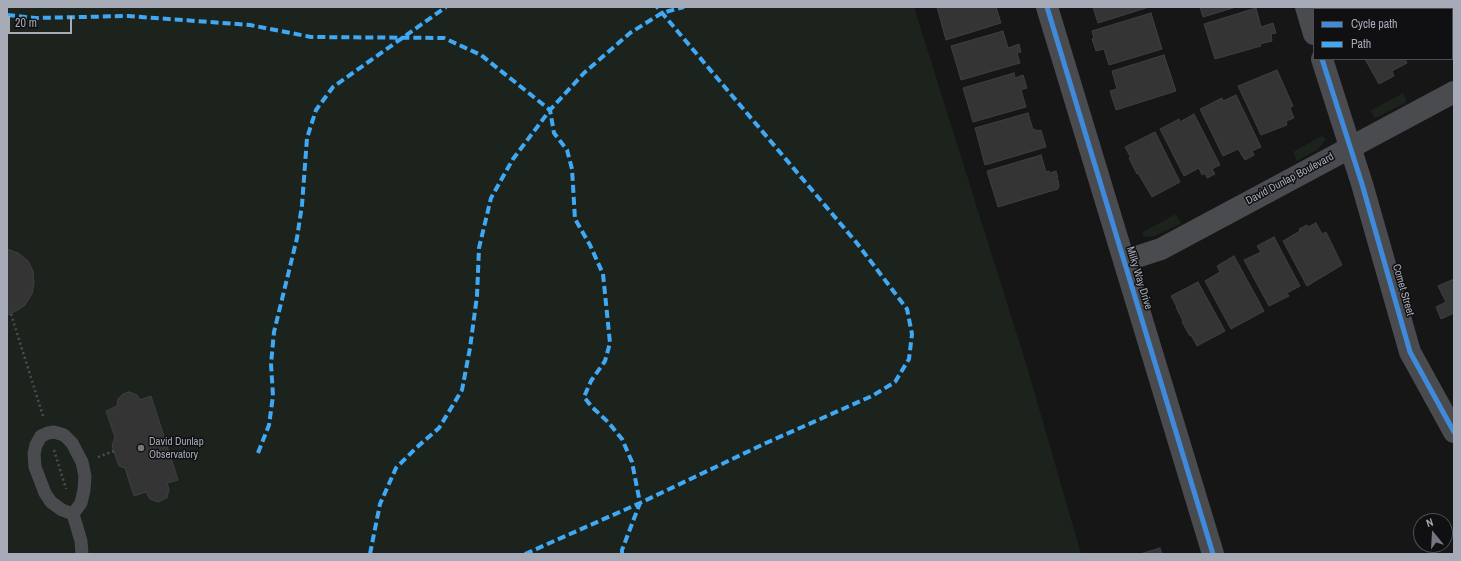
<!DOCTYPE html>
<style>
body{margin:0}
#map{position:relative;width:1461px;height:561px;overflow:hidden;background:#161616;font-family:"Archivo Narrow",sans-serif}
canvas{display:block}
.frame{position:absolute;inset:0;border:8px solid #a7abb7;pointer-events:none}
.legend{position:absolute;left:1313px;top:8px;width:140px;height:52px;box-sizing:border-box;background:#101012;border:1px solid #4c4e54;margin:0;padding:5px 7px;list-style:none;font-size:12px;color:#a7abb7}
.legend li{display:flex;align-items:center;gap:8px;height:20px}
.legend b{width:20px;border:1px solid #4c4e54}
.north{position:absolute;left:1413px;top:513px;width:40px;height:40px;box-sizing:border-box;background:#101012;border:1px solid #4c4e54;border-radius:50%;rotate:342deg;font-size:11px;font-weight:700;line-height:16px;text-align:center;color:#a7abb7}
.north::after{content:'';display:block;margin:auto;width:14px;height:18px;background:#74777f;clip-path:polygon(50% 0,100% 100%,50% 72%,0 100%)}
.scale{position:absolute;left:8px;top:16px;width:64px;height:18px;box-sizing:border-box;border:2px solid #a7abb7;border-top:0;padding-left:5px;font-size:12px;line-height:14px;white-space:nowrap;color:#a7abb7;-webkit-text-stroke:3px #101012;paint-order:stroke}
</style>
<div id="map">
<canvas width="1461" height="561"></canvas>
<div class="frame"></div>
<ul class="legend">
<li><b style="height:5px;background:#408adc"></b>Cycle path</li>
<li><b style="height:5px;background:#3fa9f5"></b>Path</li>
</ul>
<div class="north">N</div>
<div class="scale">20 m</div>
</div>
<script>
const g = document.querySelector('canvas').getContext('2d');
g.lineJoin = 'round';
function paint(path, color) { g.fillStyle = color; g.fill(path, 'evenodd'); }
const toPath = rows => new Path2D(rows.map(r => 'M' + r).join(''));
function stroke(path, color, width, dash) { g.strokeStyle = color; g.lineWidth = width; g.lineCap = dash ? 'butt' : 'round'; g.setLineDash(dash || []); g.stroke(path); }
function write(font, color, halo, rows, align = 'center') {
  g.font = font + ' "Archivo Narrow",sans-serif'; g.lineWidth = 3; g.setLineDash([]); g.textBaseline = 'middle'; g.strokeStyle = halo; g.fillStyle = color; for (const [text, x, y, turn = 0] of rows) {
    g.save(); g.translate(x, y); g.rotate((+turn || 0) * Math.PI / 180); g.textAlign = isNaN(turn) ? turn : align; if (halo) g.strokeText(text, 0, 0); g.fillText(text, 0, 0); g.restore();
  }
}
paint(toPath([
 [7,7,914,7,1028,370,1081,554,7,554],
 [1403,93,1407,102,1375,118,1370,111],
 [1322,136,1326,139,1318,149,1297,161,1293,152],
 [1176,214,1181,223,1155,236,1148,237,1143,236,1143,232]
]), '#1c231d');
const building = toPath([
 [937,7,996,7,1001,23,946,40,937,7],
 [1093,7,1149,7,1098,23,1093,7],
 [1200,7,1236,7,1203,17,1200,7],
 [1388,7,1425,7,1427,9,1384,9,1388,7],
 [1433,7,1454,7,1454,48,1452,45,1452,9,1434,9,1433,7],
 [1256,8,1261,27,1273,23,1276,33,1271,34,1272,41,1260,44,1261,46,1215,59,1204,24,1256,8],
 [1151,13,1162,49,1109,65,1104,49,1096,51,1092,39,1094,38,1092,31,1151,13],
 [1003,31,1008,48,1019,44,1021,52,1017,53,1020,63,961,80,951,46,1003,31],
 [1164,55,1176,91,1116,110,1110,91,1117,89,1112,71,1164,55],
 [1365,59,1405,59,1407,63,1392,71,1394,76,1379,84,1365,59],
 [1277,70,1293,106,1290,108,1294,118,1286,121,1287,125,1261,135,1238,86,1277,70],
 [1014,73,1015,78,1023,75,1027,88,1021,90,1026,107,973,122,963,88,1014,73],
 [1236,95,1261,147,1252,151,1254,155,1245,160,1238,149,1223,156,1200,109,1222,98,1223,101,1236,95],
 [1028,113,1033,130,1035,129,1036,131,1041,130,1046,147,985,165,975,128,1028,113],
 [1194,114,1220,165,1212,169,1215,174,1207,178,1205,173,1202,175,1199,168,1184,176,1160,129,1179,119,1180,122,1194,114],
 [1155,132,1180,182,1152,197,1138,173,1137,174,1129,158,1131,158,1125,147,1155,132],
 [1041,155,1046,172,1049,171,1050,173,1056,171,1058,178,1055,178,1058,180,1059,185,1058,189,998,207,987,171,1041,155],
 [1316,223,1322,234,1326,232,1342,265,1307,286,1283,241,1300,231,1299,229,1307,225,1308,227,1316,223],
 [1274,237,1300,286,1287,293,1289,296,1269,306,1244,260,1261,252,1257,246,1274,237],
 [7,249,18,253,28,261,33,271,34,283,32,294,25,305,16,311,7,315,7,249],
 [1234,256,1264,311,1231,329,1205,281,1220,272,1217,266,1234,256],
 [1454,279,1454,313,1441,319,1436,307,1446,302,1438,286,1454,279],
 [1198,282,1225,331,1197,346,1191,335,1190,336,1182,322,1183,321,1176,307,1177,307,1171,296,1198,282],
 [129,392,137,395,140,400,151,396,178,480,167,483,169,489,167,498,158,502,150,499,146,492,134,496,125,468,119,466,112,446,115,437,106,411,117,406,118,399,123,394,129,392],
 [1160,548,1162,554,1140,554,1160,548]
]);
paint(building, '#343435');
stroke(building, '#3e3f42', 1);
stroke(toPath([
 [11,314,43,416],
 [54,450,66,489],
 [98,457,114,451]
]), '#4c4d51', 2.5, [2, 3]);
stroke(toPath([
 [54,432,64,435,72,443,82,462,85,476,84,490,81,503,73,514,62,510,51,502,45,493,35,467,34,454,36,445,41,436,48,433,54,432],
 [73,514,81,541,82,554]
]), '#4a4b4f', 13);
stroke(toPath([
 [1047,7,1213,554],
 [1306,7,1314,34],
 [1322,59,1362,184,1410,352,1454,432],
 [1124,261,1161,249,1454,92]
]), '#4a4b4f', 22);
stroke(toPath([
 [7,15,35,18,128,16,250,25,311,37,444,38,481,55,550,110,554,133,567,150,572,169,575,219,590,245,603,274,610,343,605,361,591,381,584,397,592,407,608,422,622,439,632,462,640,503,622,550,622,554],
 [258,453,269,425,273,396,271,364,274,332,297,238,302,205,307,138,316,110,333,87,446,7],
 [370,554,380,504,396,468,416,448,439,428,462,390,470,348,477,296,479,248,491,198,513,159,550,110,584,73,630,33,662,13,684,7],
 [525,554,640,503,766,443,872,396,895,382,909,359,912,334,907,309,856,242,657,7]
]), '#3fa9f5', 4, [8, 4]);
stroke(toPath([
 [1047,7,1213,554],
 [1322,59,1362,184,1410,352,1454,432]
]), '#408adc', 5);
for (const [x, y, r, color] of [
 [141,448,4,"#74777f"]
]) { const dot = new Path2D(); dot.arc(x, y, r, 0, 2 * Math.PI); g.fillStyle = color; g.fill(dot); stroke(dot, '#101012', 1.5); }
write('11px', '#a7abb7', '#101012', [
 ["David Dunlap Boulevard",1290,179,-28],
 ["Milky Way Drive",1139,278,73],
 ["Comet Street",1403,290,74]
]);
write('11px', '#a7abb7', '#101012', [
 ["David Dunlap",149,442],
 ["Observatory",149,455]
], 'left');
</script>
